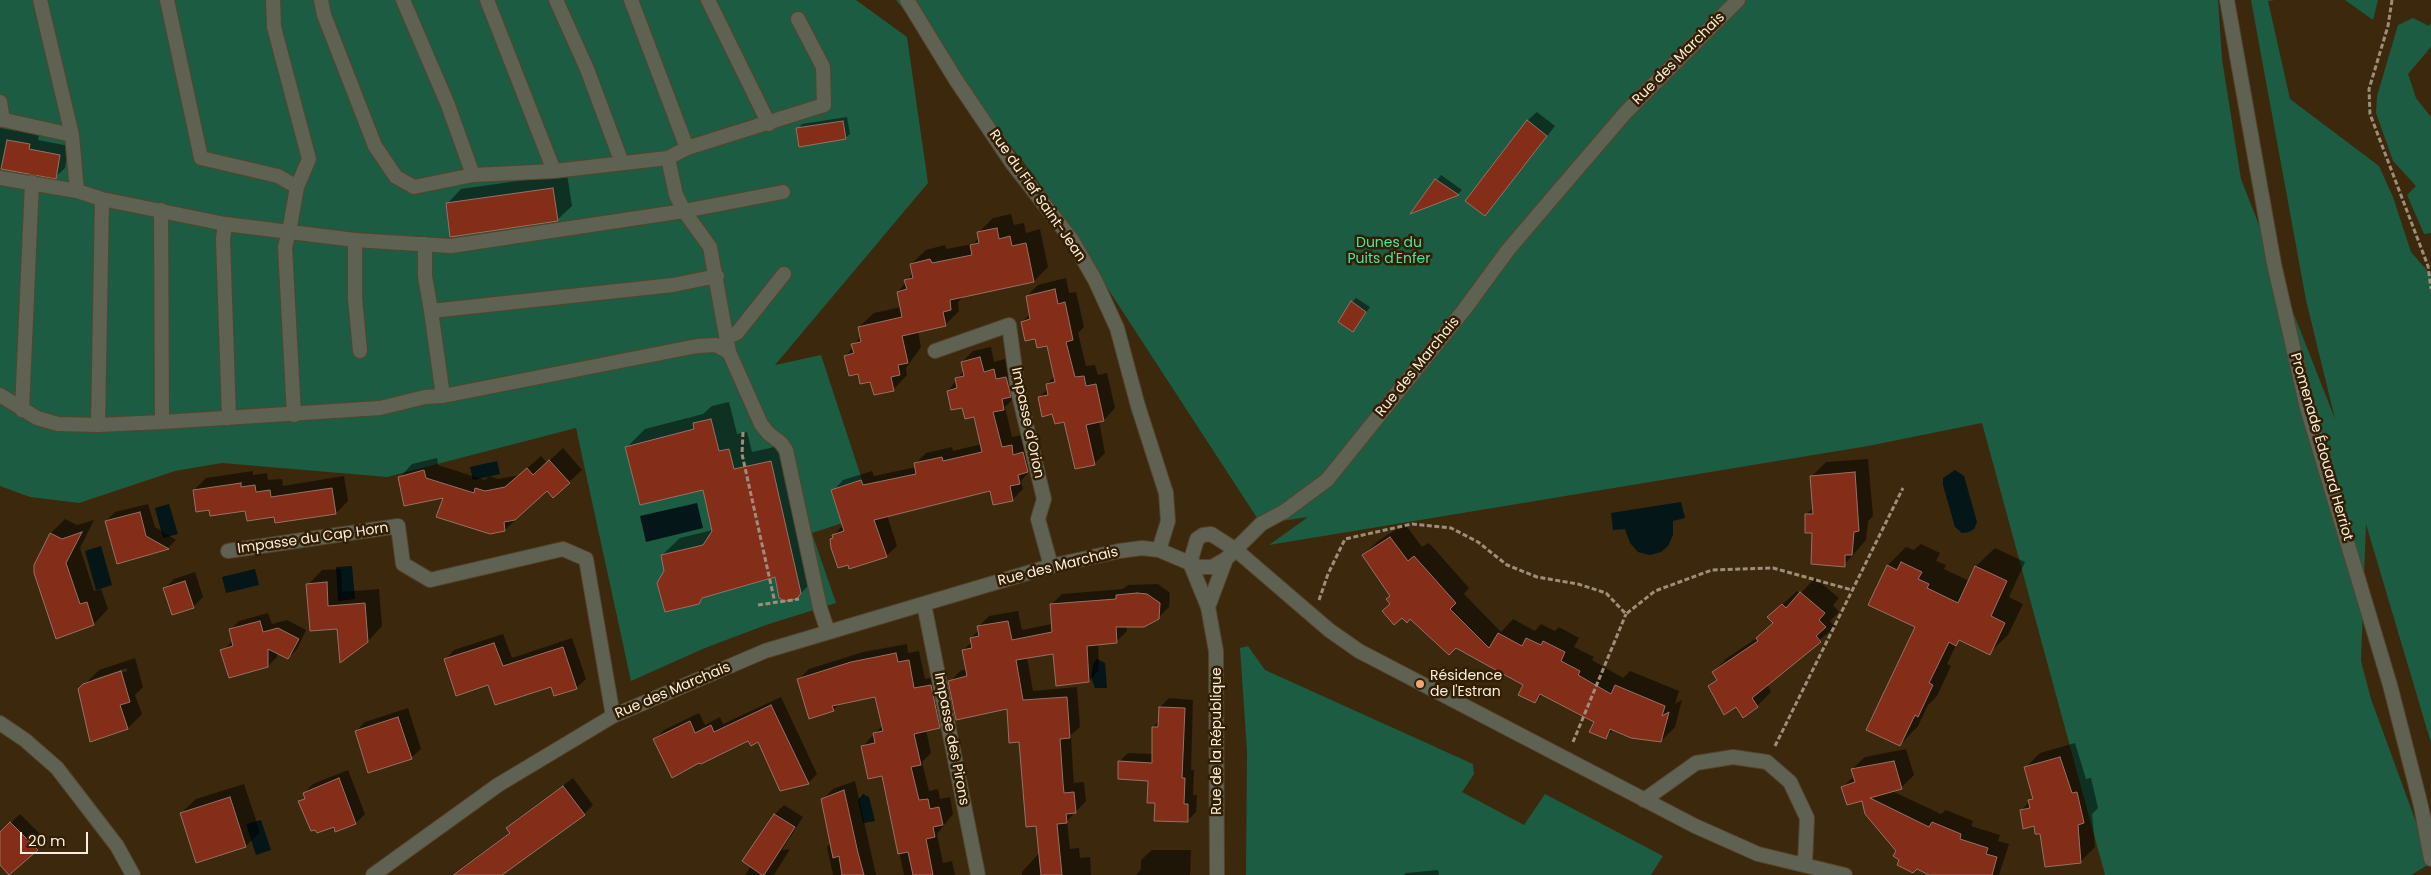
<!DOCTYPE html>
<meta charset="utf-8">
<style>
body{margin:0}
#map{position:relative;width:2431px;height:875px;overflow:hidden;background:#3b280d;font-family:Poppins,sans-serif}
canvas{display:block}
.scale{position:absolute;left:20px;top:832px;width:68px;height:22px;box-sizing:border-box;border:2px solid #fbeede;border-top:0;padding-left:6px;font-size:15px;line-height:18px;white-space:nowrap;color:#fbeede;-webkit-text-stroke:4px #311e03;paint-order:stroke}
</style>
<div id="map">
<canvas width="2431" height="875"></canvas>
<div class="scale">20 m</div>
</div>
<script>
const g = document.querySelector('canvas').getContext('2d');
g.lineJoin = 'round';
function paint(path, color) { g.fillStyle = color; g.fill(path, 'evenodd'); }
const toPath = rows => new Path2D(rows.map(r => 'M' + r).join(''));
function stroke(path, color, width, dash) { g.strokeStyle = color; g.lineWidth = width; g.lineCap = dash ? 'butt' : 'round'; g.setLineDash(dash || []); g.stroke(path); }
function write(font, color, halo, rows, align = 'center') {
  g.font = font + ' Poppins,sans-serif'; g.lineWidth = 5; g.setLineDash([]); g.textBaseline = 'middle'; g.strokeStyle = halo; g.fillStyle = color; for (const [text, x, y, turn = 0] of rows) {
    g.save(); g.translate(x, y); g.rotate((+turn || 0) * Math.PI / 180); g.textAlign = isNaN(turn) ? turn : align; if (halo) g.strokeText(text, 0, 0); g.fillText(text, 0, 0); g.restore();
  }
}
paint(toPath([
 [0,0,856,0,907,37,928,183,775,365,821,355,873,513,812,533,836,603,766,625,705,648,631,681,576,428,387,477,222,463,175,471,79,503,30,497,0,486],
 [896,0,2218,0,2222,59,2241,179,2335,419,2306,300,2251,0,2275,0,2268,1,2290,99,2379,166,2393,197,2411,252,2431,275,2431,743,2366,524,2361,661,2371,699,2431,863,2411,875,2105,875,1982,423,1868,446,1269,545,1308,517,1261,524,1035,177],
 [2345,0,2378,0,2373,20],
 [2413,18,2429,26,2431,23,2431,47,2408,74,2416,98,2431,117,2431,233,2424,234,2407,195,2416,186,2393,161,2376,113,2377,96,2398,25],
 [1248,646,1265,670,1473,764,1474,774,1462,792,1524,825,1545,794,1663,856,1651,875,1246,875,1247,751,1240,648]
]), '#1c5c42');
paint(toPath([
 [497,461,500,474,473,480,470,467],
 [1955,470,1964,476,1977,522,1974,529,1969,532,1962,533,1955,527,1943,485,1943,478],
 [1681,502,1685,518,1673,521,1673,535,1668,546,1661,552,1650,555,1638,552,1630,543,1625,529,1613,530,1611,513],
 [697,503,703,528,646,542,640,516],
 [169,504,178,534,163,538,155,508],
 [101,546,112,585,96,590,85,551],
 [352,566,355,599,338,601,336,567],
 [255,569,259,585,226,593,222,577],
 [1097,659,1105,663,1107,688,1095,688,1091,677,1093,664],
 [863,794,869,797,875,821,863,823,858,800],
 [261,820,271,850,256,855,246,824]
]), '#041618');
paint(toPath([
 [1537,112,1555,126,1485,214,1527,121],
 [847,117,850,134,845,138,798,129,802,124],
 [0,128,39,135,38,140,69,146,65,168,55,177,0,169],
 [567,174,572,206,557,220,447,204,461,189],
 [1441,175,1462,190,1458,194,1414,211],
 [1011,214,1014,225,1024,223,1026,233,1040,229,1048,267,1034,281,964,296,958,302,959,311,945,325,918,331,921,347,906,368,907,375,893,390,859,373,846,356,861,336,859,327,874,313,901,307,898,292,913,273,911,264,926,250,945,245,946,249,973,244,979,238,978,233,993,218],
 [1066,278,1069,293,1076,292,1084,327,1078,333,1086,366,1095,365,1098,375,1107,373,1115,408,1104,420,1099,421,1105,453,1094,464,1065,421,1053,413,1040,397,1048,389,1047,384,1055,376,1048,345,1036,338,1022,322,1030,314,1027,296,1038,285],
 [1356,298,1370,307,1353,331,1352,302],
 [991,347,994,362,1005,359,1007,370,1017,367,1014,398,1005,407,1012,437,1022,435,1024,445,1033,442,1038,461,1021,481,1023,489,1012,500,991,489,887,515,897,546,886,556,848,563,832,548,833,536,843,525,833,491,843,480,872,471,874,476,916,467,915,464,926,453,952,447,953,451,982,444,974,415,948,391,964,370,962,362,973,351],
 [729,402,737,434,747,432,752,452,788,444,814,580,796,598,776,575,705,596,698,603,662,555,680,538,713,530,704,489,627,447,645,429,703,414,712,406],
 [563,448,582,470,569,482,547,490,505,530,444,496,400,477,412,464,437,458,438,465,485,480,489,476,498,479,520,475,541,456,547,463],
 [1868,459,1873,516,1868,521,1866,540,1844,565,1813,532,1806,515,1814,507,1811,477,1826,462],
 [253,471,253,475,267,473,268,480,282,479,283,486,344,476,348,501,336,513,275,516,246,510,210,508,194,490,206,478],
 [148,504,155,527,176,540,168,548,118,562,106,521,115,512],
 [65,519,77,525,94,520,80,548,94,591,101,589,108,609,94,624,57,637,35,565,51,533],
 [1405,524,1422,547,1429,543,1469,588,1464,594,1501,632,1513,619,1535,631,1541,624,1555,631,1559,627,1579,638,1574,647,1594,657,1592,660,1623,678,1630,671,1679,691,1675,704,1682,700,1675,727,1661,741,1614,729,1606,737,1595,721,1543,694,1535,702,1525,685,1410,617,1391,604,1391,595,1363,555,1378,541],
 [1921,544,1940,553,1936,561,1946,565,1944,569,1969,581,1976,566,1995,548,2025,562,2009,597,2023,604,2008,635,1989,653,1960,639,1957,643,1947,664,1951,666,1937,696,1928,705,1918,726,1900,745,1916,626,1888,565,1906,547,1914,550],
 [341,569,342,592,379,589,382,626,368,641,338,628,308,585,322,570],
 [195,572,203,597,193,607,164,589,174,579],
 [1815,578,1839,598,1833,605,1839,612,1830,621,1835,627,1767,684,1771,692,1757,706,1736,706,1710,686,1717,678,1713,672,1727,658,1760,636,1774,622,1769,617,1797,591,1800,594],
 [1158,584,1170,593,1169,607,1154,622,1144,626,1126,626,1127,631,1116,642,1098,644,1099,670,1089,681,1055,652,1027,657,1033,691,1077,687,1080,727,1071,735,1073,772,1074,783,1084,782,1086,801,1067,821,1070,849,1079,848,1080,858,1090,857,1091,875,1022,875,1022,872,1040,852,1037,825,1021,741,1008,707,950,682,960,671,967,669,963,650,972,642,971,638,979,630,978,627,989,616,1018,611,1022,630,1052,624,1051,605,1062,594,1123,589,1128,585],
 [268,613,272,624,287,620,306,630,297,649,288,658,277,652,277,657,268,666,222,651,233,641,230,630,239,621],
 [503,634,512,658,572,638,586,679,576,688,489,684,445,660,454,650],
 [907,644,908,653,919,651,925,679,941,675,950,717,939,727,926,730,931,753,922,762,929,791,938,789,940,799,950,797,953,814,937,834,943,863,952,861,955,875,904,875,883,775,862,747,883,725,876,696,840,703,833,710,798,680,809,669,863,652],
 [135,658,143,687,135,695,142,714,128,728,84,685,99,670],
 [127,668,127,671,93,682,93,679],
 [781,697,817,774,808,783,759,741,655,739,664,730,699,713,705,725,720,717,723,724],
 [1169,698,1193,700,1191,770,1194,770,1193,795,1197,795,1196,812,1187,821,1157,802,1150,780,1119,762,1128,753,1153,754,1153,727,1160,720,1160,707],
 [408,708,421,749,411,758,356,731,365,722],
 [2075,743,2086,779,2091,778,2098,808,2092,814,2095,847,2081,861,2041,832,2021,811,2034,796,2025,768,2040,753],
 [1906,749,1914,775,1901,788,1892,791,1941,814,1946,810,1973,821,1971,826,2000,835,1998,841,2009,844,1999,875,1931,875,1901,859,1862,799,1843,787,1854,776,1852,769,1865,757],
 [348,770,365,814,356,823,336,831,334,826,300,802,306,796,304,793,313,784],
 [573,778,593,805,584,814,499,875,451,875,511,832,508,828,517,819],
 [855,781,876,875,833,875,827,847,831,843,822,800,833,789],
 [244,784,260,832,246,846,197,861,181,813,196,799],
 [784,805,803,817,782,850,790,849,774,875,745,875,751,866,743,861,775,814],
 [20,814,46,840,37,849,0,864,0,833],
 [1152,850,1191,850,1190,875,1136,875,1141,869,1141,860],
 [1438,870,1439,875,1404,875,1406,873]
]), '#0007');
const building = toPath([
 [1527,120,1547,136,1485,216,1465,201,1527,120],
 [843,121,846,139,799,147,796,128,843,121],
 [7,140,30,144,29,149,60,155,56,179,1,169,7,140],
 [1435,179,1459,195,1410,214,1435,179],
 [553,188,558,221,450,237,446,203,553,188],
 [997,228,999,239,1010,236,1012,246,1026,243,1034,282,950,300,951,310,943,312,946,326,902,336,908,363,898,365,900,375,891,377,894,391,874,395,870,382,860,384,858,374,849,376,844,356,854,353,851,344,861,342,858,327,902,317,897,292,907,289,904,280,913,278,910,264,930,259,932,263,972,255,970,245,979,243,977,232,997,228],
 [1055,289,1058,304,1065,302,1073,340,1066,342,1075,377,1084,376,1086,386,1096,384,1104,421,1086,425,1095,465,1075,469,1064,422,1055,424,1052,414,1042,417,1038,397,1048,395,1046,384,1055,382,1047,346,1037,348,1035,339,1025,341,1021,322,1030,319,1026,296,1055,289],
 [1351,301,1366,312,1353,332,1338,322,1351,301],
 [980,357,984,372,994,369,996,379,1006,377,1011,397,1002,399,1004,410,993,412,1002,447,1012,445,1013,455,1023,452,1028,472,1018,475,1020,484,1010,486,1013,501,993,505,990,491,874,520,887,557,849,569,848,565,838,568,831,548,830,539,833,538,832,535,844,531,831,490,861,480,863,485,916,474,914,463,942,457,943,461,982,452,974,417,965,419,962,408,951,410,947,391,957,388,955,378,964,376,961,362,980,357],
 [711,419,719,451,729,449,734,469,771,461,801,593,797,599,785,601,779,598,775,577,702,598,699,604,665,612,657,583,664,571,661,555,703,545,712,531,703,490,640,505,625,447,694,429,693,423,711,419],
 [549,460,570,483,553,498,547,491,515,520,504,522,505,531,490,534,436,517,443,498,404,506,398,477,424,470,426,478,474,493,475,488,485,491,505,487,527,468,533,475,549,460],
 [1855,472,1859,531,1854,532,1852,555,1845,555,1845,567,1811,564,1812,533,1805,533,1805,514,1813,514,1810,476,1855,472],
 [241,483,241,487,255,485,256,492,270,490,271,497,332,488,336,514,275,523,274,517,247,521,245,511,210,516,209,510,196,512,193,490,241,483],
 [140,512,146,536,169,549,117,564,105,521,140,512],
 [82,532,66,563,80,604,87,602,94,625,56,639,34,573,34,565,50,533,62,539,82,532],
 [1390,537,1408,561,1414,556,1456,603,1450,609,1489,648,1498,633,1522,646,1526,638,1541,645,1543,641,1565,652,1561,661,1580,671,1578,675,1611,694,1615,685,1665,706,1662,716,1669,712,1661,742,1631,738,1610,729,1606,739,1589,732,1594,722,1540,694,1535,703,1518,695,1523,685,1456,648,1449,655,1410,619,1407,623,1402,618,1394,625,1382,611,1390,604,1386,599,1390,596,1362,555,1390,537],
 [1901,562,1922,572,1918,579,1929,584,1927,588,1958,603,1975,566,2007,581,1991,616,2005,623,1990,655,1959,640,1956,646,1949,642,1929,683,1933,685,1918,717,1915,715,1900,746,1866,730,1915,627,1868,605,1887,565,1897,570,1901,562],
 [185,581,194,608,172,615,163,588,185,581],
 [327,582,328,606,365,603,368,642,340,663,337,629,310,631,306,584,327,582],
 [1800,592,1825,613,1819,620,1826,627,1816,636,1821,642,1752,698,1758,707,1743,718,1736,707,1724,715,1708,686,1717,680,1712,672,1758,641,1756,638,1773,623,1767,617,1782,604,1786,608,1800,592],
 [1137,593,1147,594,1160,603,1159,619,1144,627,1116,627,1117,643,1087,646,1089,682,1056,686,1053,654,1016,660,1023,700,1067,697,1070,738,1060,739,1063,783,1064,793,1074,792,1076,813,1066,814,1067,823,1057,824,1062,875,1041,875,1036,826,1026,827,1019,742,1009,743,1007,709,956,720,948,681,967,676,962,650,972,648,970,638,979,636,977,626,1008,621,1012,640,1052,632,1050,604,1116,599,1116,595,1137,593],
 [260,621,263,632,278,628,299,639,288,659,268,649,268,667,229,678,220,650,233,646,229,629,260,621],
 [494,643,503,666,563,647,577,689,554,696,551,687,495,705,488,685,456,696,444,659,494,643],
 [896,653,898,662,909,660,914,688,931,685,940,728,914,734,921,765,911,767,919,800,928,799,930,809,939,807,943,825,933,827,935,837,926,839,933,875,913,875,908,852,898,854,882,776,868,779,861,746,875,743,873,733,883,731,875,697,832,706,834,711,809,719,797,679,851,662,896,653],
 [121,671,130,702,120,705,128,729,90,742,78,689,83,684,121,671],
 [771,705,809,784,780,791,758,742,751,746,748,741,701,764,699,763,672,778,653,739,690,721,695,733,711,725,714,732,771,705],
 [1159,707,1185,708,1182,778,1185,778,1184,804,1188,804,1188,822,1154,821,1155,803,1147,803,1148,781,1118,779,1118,761,1152,763,1152,727,1158,727,1159,707],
 [398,717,412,759,368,773,355,731,398,717],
 [2060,757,2072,793,2077,792,2084,823,2078,825,2081,863,2045,867,2040,834,2035,834,2034,826,2023,829,2020,810,2030,808,2028,800,2033,799,2024,767,2060,757],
 [1894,761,1902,789,1870,798,1929,827,1932,822,1961,834,1960,839,1988,848,1986,854,1997,857,1992,875,1929,875,1917,869,1913,873,1897,865,1899,860,1893,856,1896,851,1865,814,1862,801,1847,805,1841,787,1855,782,1851,769,1894,761],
 [339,778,356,824,335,832,334,827,317,833,315,830,311,831,298,801,305,799,303,793,339,778],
 [563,786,585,815,502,875,453,875,510,833,506,828,563,786],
 [844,790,858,853,864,875,842,875,839,856,833,858,821,799,844,790],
 [230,797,246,847,196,863,180,813,230,797],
 [774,814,795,827,764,875,762,875,742,861,774,814],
 [10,822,38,850,9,875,0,865,0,832,10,822]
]);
paint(building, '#842d18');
stroke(building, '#967167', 1);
const service = toPath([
 [40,0,72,135,77,191],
 [167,0,201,158,278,176,297,187],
 [273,0,274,27,309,159,297,187,289,232],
 [321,0,324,15,375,146,396,177,414,187,473,175,554,171,668,158,687,148,824,105,823,67,798,19],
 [403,0,448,105,473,175],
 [487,0,554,171],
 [556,0,587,69,622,163],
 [631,0,687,148],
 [708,0,769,124],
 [0,102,3,120],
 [0,119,72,135],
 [668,158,676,195,684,211,710,247,729,352],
 [0,178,77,191,102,199,225,224,355,240,451,246,684,211,783,192],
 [161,210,162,422],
 [225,224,223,239,229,418],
 [355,240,355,298,360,351],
 [425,244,425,276,431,311,673,285,717,276],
 [431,311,443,396],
 [727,337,737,333,784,274],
 [0,395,37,418,58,424,98,425,162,422,380,408,425,397,443,396,697,346,716,345,729,352],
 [22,410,32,182],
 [98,425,102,199]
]);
const minor = toPath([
 [907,0,956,80,1012,163,1072,240,1095,280,1117,328,1138,406,1166,493,1168,521,1159,550],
 [289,232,285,247,294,415],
 [935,351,1009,325,1018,391,1044,499,1038,519,1051,566],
 [729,352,761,424,768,433,781,443,786,450,820,608,828,632],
 [228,551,398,526,403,564,430,580,563,549,586,559,613,716],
 [1190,563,1197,539,1203,535,1211,534,1236,550,1329,630,1359,651,1695,826,1758,854,1845,875],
 [1190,563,1208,607],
 [924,604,978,875],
 [0,723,25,740,57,768,117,846,133,875],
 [1644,800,1696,763,1733,757,1767,762,1790,782,1807,818,1805,864],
 [373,875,498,785,613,716,765,651,1051,566,1119,551,1142,548,1159,550,1199,567,1212,567,1226,559]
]);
const tertiary = toPath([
 [2227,0,2274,264,2307,408,2390,685,2421,806,2431,859],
 [1217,875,1216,651,1208,607,1226,559,1261,524,1285,511,1327,480,1464,310,1508,250,1554,196,1626,112,1738,0]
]);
stroke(service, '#56442a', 16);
stroke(minor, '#56442a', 16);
stroke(tertiary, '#56442a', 16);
stroke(toPath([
 [2392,0,2388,26,2369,89,2370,114,2428,266,2431,289],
 [743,432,742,454,775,603],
 [1319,600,1328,574,1345,539,1412,524,1451,528,1478,542,1507,565,1537,577,1578,584,1606,593,1626,614,1655,591,1712,570,1773,568,1852,590],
 [758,605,799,599],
 [1573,742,1626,614],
 [1775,746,1903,488]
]), '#9e8e79', 3, [5, 2.5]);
stroke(service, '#5f6153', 14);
stroke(minor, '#5f6153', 14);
stroke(tertiary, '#5f6153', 14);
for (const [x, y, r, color] of [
 [1420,684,5,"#efa376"]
]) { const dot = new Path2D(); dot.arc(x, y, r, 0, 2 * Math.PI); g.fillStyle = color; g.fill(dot); stroke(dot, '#311e03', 2); }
write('14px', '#fbeede', '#311e03', [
 ["Rue des Marchais",1679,59,-45],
 ["Rue du Fief Saint-Jean",1037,196,55],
 ["Rue des Marchais",1418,367,-51],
 ["Impasse d'Orion",1027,423,78],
 ["Promenade Édouard Herriot",2321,447,74],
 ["Impasse du Cap Horn",313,539,-8],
 ["Rue des Marchais",1058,567,-14],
 ["Rue des Marchais",673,691,-23],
 ["Impasse des Pirons",951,739,79],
 ["Rue de la République",1217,741,-90]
]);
write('14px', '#4de2a5', '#311e03', [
 ["Dunes du",1389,243],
 ["Puits d'Enfer",1389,259]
]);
write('14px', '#fbeede', '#311e03', [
 ["Résidence",1430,676],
 ["de l'Estran",1430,692]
], 'left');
</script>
